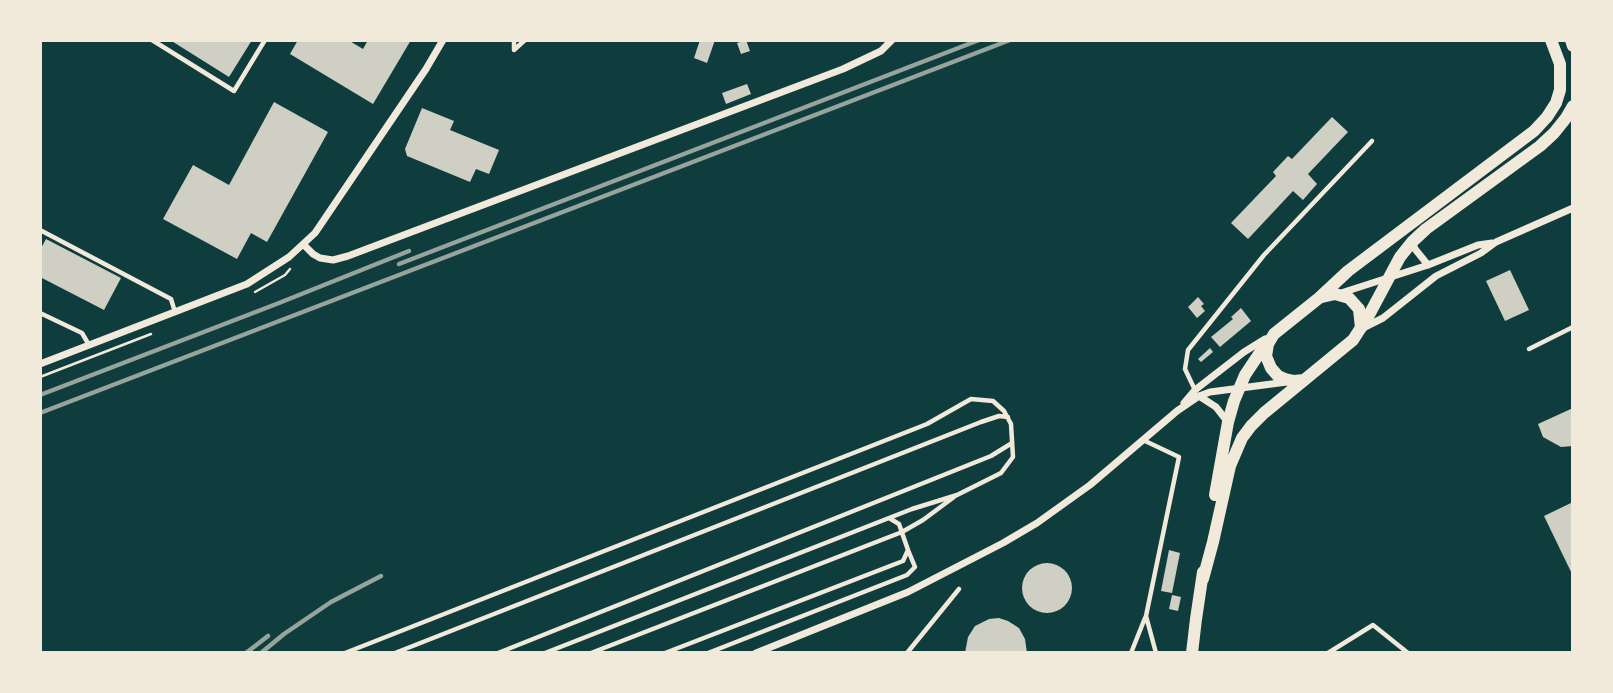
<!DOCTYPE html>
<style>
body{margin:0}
#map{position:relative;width:1613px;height:693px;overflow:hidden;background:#0f3d3e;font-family:Barlow,sans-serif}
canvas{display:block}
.frame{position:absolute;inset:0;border:42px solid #f1e9da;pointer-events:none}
</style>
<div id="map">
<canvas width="1613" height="693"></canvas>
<div class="frame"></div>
</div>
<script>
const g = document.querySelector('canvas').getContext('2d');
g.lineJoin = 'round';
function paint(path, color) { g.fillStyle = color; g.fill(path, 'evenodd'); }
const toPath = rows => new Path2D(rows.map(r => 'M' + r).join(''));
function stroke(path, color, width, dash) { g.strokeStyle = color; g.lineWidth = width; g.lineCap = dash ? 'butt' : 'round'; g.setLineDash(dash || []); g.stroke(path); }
paint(toPath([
 [170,40,252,40,229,77],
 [298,40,348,40,363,49,368,40,411,40,373,104,290,54],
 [700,40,715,40,707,63,694,58],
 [746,40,750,51,741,54,737,43],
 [747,84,751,94,726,104,722,93],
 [274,102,328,132,267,242,251,233,237,259,163,219,193,165,229,185],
 [422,108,454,121,450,130,499,150,489,174,476,169,470,182,407,156,405,149],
 [1332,117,1348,132,1308,174,1317,184,1303,200,1293,191,1248,239,1231,223,1276,176,1273,172,1288,156,1292,159],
 [46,239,121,278,104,310,40,277,40,250],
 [1510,270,1529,310,1505,321,1486,281],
 [1198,297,1204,304,1201,306,1205,311,1197,318,1188,307],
 [1241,308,1251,321,1220,347,1211,337,1233,319,1231,317],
 [1210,348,1213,352,1201,362,1198,359],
 [1573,408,1573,446,1561,447,1543,437,1538,424],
 [1573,502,1573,576,1544,516],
 [1169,550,1180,553,1172,593,1161,591],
 '1022 588a25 25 0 1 1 50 0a25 25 0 1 1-50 0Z',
 [1172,595,1181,597,1178,611,1169,609],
 [999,618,1008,621,1019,628,1025,639,1027,653,965,653,968,637,975,626,989,619]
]), '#cfcfc3');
stroke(toPath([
 [255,292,285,275,290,269],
 [40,377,151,334]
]), '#f1e9da', 2.5);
stroke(toPath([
 [152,40,234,91,265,40],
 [514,40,514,50,525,40],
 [40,230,171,299,175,312],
 [40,313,82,333,89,345],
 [1529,349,1573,327],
 [1195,390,1185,369,1188,350,1264,255,1372,141],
 [1143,440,1179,457,1146,616,1156,653],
 [345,653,927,424,971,399,993,401,1004,411,1011,424,1013,457,1001,473,957,495,912,509,889,518],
 [395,653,981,422,999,416,1008,417],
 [498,653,991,456,1012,443],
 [545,653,889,518,899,524,908,550,903,561,665,653],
 [591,653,902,532,923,520,954,497],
 [708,653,907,575,915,567,908,550],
 [907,653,959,589],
 [1131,653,1145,618],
 [1328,653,1373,625,1408,653]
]), '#f1e9da', 4.5);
stroke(toPath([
 [1412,242,1415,249,1428,265],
 [304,245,313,254,320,258,333,260,348,256,843,69,881,51,892,40],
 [1341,293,1428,265,1478,245,1492,243],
 [1365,327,1383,318,1436,276,1481,253,1496,242,1573,208],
 [40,364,247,284,289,257,315,233,426,69,443,40],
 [1199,396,1216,407,1227,421],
 [1184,403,1195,390,1244,352,1265,339],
 [756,653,908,592,1003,543,1037,523,1090,485,1177,411,1199,396,1210,392,1287,382]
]), '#f1e9da', 7);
stroke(toPath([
 [1571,40,1573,46],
 [1322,297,1335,294,1349,298,1359,309,1361,328],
 [1304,380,1294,381,1285,379,1278,376,1271,368,1266,356,1268,344,1274,334,1319,298,1348,271,1534,131,1547,117,1556,103,1560,90,1560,64,1551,40],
 [1215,495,1228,422,1234,401,1245,375,1267,342],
 [1203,579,1213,542,1230,466,1242,438,1251,426,1264,413,1353,340,1369,315,1400,257,1412,242,1426,229,1540,146,1554,133,1566,118,1573,106],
 [1192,653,1196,619,1203,572]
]), '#f1e9da', 12);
stroke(toPath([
 [399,264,979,40],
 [40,395,279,303,409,251],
 [40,413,1010,40],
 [246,653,268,636],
 [261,653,284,634,331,602,381,576]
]), '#97a49c', 4.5);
</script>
